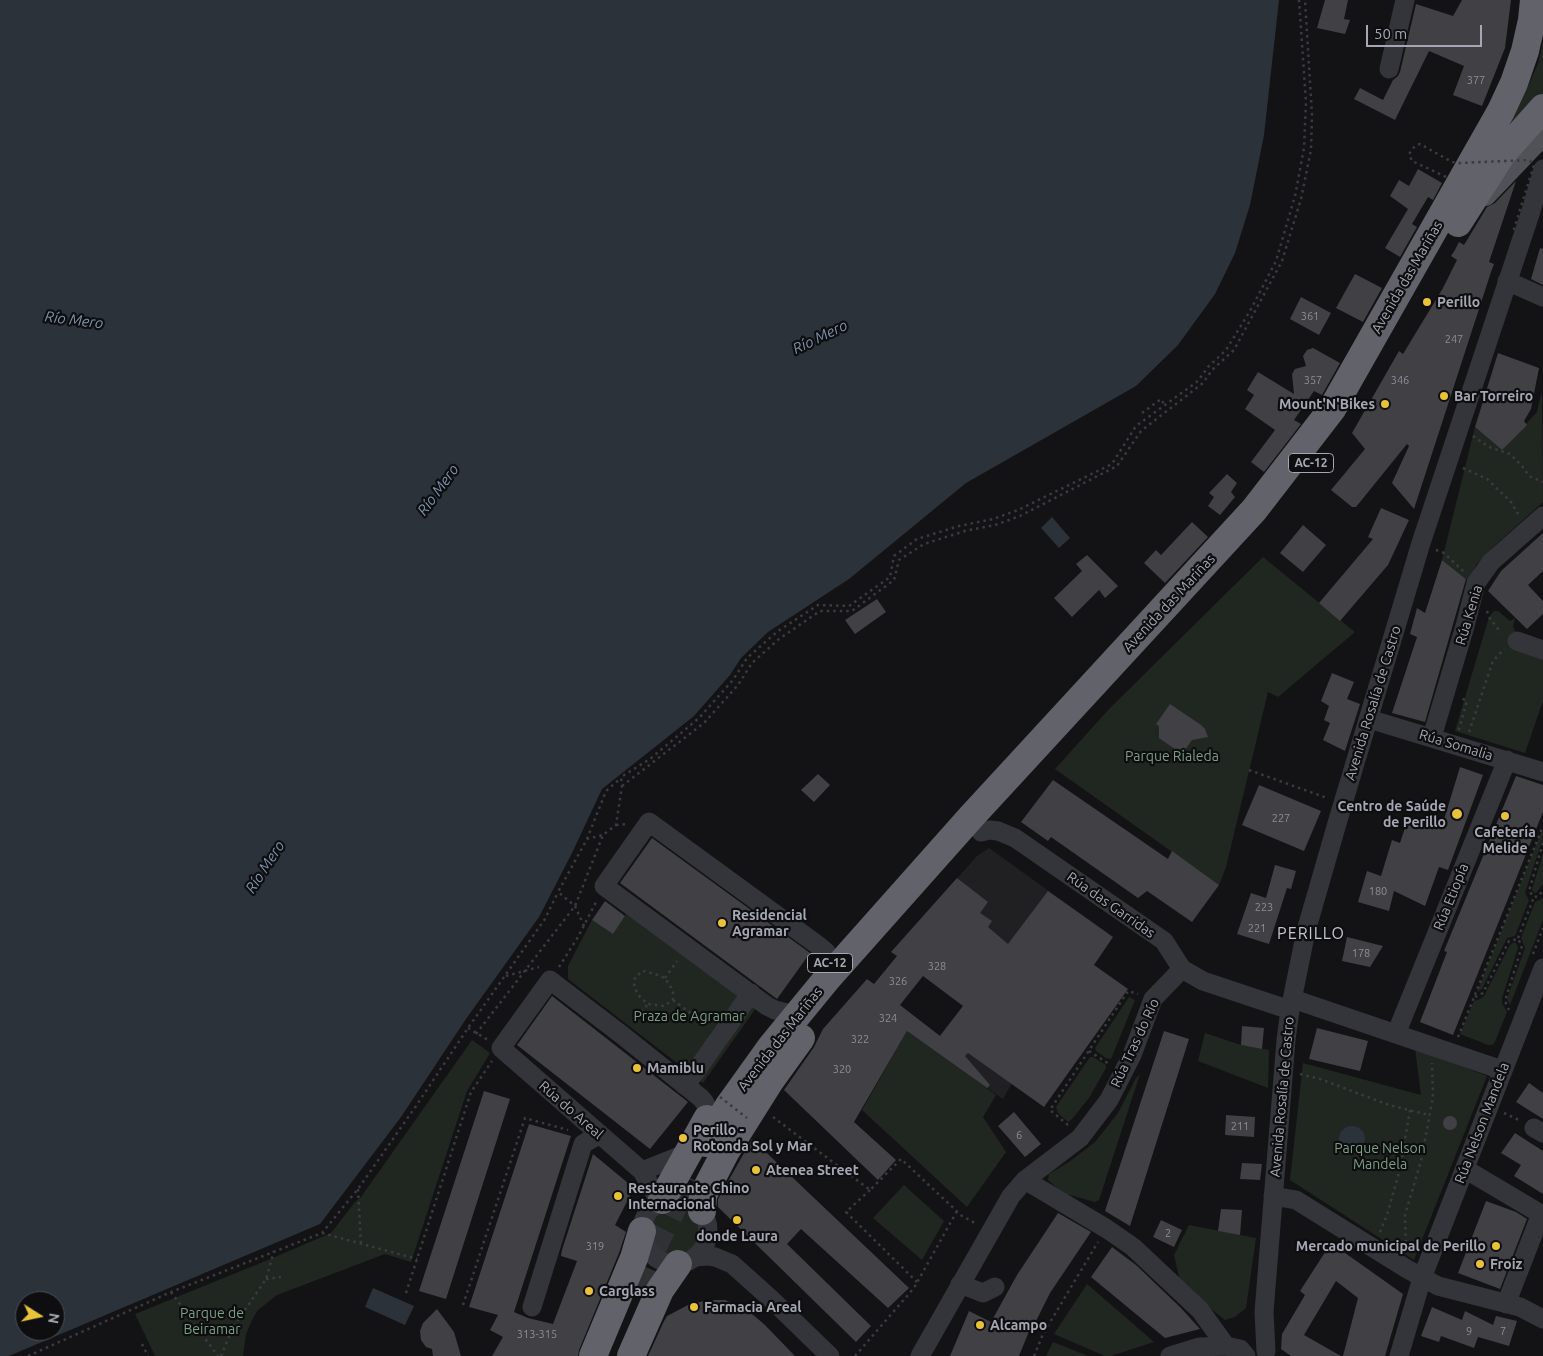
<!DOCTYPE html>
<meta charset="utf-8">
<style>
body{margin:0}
#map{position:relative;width:1543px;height:1356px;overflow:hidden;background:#131315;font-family:Ubuntu,sans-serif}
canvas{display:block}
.north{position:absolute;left:15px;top:1291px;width:50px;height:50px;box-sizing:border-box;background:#0e0e10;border:1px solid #4a4c52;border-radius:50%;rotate:100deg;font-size:14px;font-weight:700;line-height:20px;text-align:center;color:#a5a8b4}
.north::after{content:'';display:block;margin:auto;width:18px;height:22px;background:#e8c238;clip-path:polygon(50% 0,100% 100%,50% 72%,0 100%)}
.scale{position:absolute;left:1366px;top:25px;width:116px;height:22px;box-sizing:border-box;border:2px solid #a5a8b4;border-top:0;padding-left:6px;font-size:15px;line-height:18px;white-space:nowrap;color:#a5a8b4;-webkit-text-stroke:4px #0e0e10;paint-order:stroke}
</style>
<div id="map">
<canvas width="1543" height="1356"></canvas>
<div class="north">N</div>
<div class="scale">50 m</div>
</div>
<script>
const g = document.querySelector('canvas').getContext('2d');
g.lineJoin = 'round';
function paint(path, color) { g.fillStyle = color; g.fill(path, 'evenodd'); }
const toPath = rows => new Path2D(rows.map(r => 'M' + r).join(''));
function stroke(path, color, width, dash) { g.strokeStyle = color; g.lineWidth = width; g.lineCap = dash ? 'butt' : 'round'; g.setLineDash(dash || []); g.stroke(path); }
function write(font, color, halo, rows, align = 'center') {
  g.font = font + ' Ubuntu,sans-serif'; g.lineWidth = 4.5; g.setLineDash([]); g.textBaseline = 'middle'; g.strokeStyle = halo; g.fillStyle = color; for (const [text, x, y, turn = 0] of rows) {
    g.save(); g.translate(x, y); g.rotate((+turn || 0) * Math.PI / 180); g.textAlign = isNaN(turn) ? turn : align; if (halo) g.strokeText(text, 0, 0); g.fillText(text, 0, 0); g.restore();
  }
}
paint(toPath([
 [989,848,1113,937,1012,1083,1003,1099,930,1048,963,1006,914,927,977,856]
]), '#201f22');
paint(toPath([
 [1543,42,1543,97,1489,156,1527,88,1538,64],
 [1542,390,1543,502,1492,548,1476,565,1469,581,1442,560,1475,427,1502,450,1537,412],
 [1263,557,1355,632,1278,697,1268,692,1226,867,1219,885,1055,769,1109,709],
 [1494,611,1498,611,1510,621,1515,618,1513,626,1516,634,1543,657,1543,701,1525,753,1455,731,1489,617],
 [1542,830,1543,838,1525,893,1529,900,1515,936,1507,938,1482,989,1477,992],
 [1543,854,1543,884,1536,893,1533,892,1532,889],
 [1543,898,1543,920,1510,1005,1507,999,1525,948,1521,938,1535,902],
 [626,914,756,1008,703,1083,568,979,568,966,592,920,613,934],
 [1514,942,1517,944,1518,948,1502,998,1502,1003,1507,1012,1495,1042,1492,1045,1488,1045,1460,1034,1474,1001,1480,999,1484,996,1510,945],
 [1129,997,1135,1000,1111,1059,1106,1058,1096,1051,1095,1048],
 [907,1031,996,1095,983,1117,1006,1152,967,1207,862,1110],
 [1205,1033,1241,1045,1269,1050,1268,1088,1198,1061],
 [472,1040,490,1053,467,1091,411,1262,385,1254,277,1295,258,1310,252,1320,246,1334,243,1356,155,1356,135,1314,268,1260,331,1233,355,1202,361,1197],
 [1415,1048,1487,1076,1414,1260,1290,1180,1303,1063,1421,1095],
 [1090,1057,1093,1057,1106,1065,1106,1068,1089,1098,1072,1119,1068,1122,1058,1113,1056,1107],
 [1140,1074,1099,1200,1095,1202,1066,1194,1056,1187,1048,1180,1049,1174,1069,1162,1095,1142,1118,1113,1136,1078],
 [904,1185,944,1221,922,1260,873,1218],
 '649 1230a26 26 0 1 1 52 0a26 26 0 1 1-52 0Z',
 [1189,1225,1256,1238,1246,1308,1235,1317,1225,1320,1202,1302,1180,1281,1174,1255],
 [1087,1284,1154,1342,1111,1356,1105,1356,1054,1334],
 [1053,1342,1088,1356,1046,1356]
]), '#202721');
paint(toPath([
 [0,0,1279,0,1264,135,1250,205,1235,253,1215,294,1178,345,1136,386,966,483,849,579,768,632,741,658,730,675,694,716,602,789,572,853,539,917,466,1019,401,1117,320,1224,9,1356,0,1356],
 [25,1301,55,1301,55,1331,25,1331],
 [1052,517,1070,538,1059,548,1041,528],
 '1339 1139a13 13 0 1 1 26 0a13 13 0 1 1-26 0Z',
 [373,1288,414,1306,405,1325,365,1307]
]), '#2c323a');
paint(toPath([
 [1325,0,1348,0,1344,19,1350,20,1345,34,1317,28],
 [1462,0,1511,0,1505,48,1482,106,1453,95,1464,66,1429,51,1395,120,1354,99,1360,88,1383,100,1393,80,1398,76,1400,72,1416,4,1453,16],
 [1418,169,1442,183,1433,200,1428,197,1412,224,1417,227,1400,257,1385,248,1408,209,1390,196,1399,180,1409,186],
 [1516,181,1489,262,1494,264,1491,272,1414,509,1392,483,1409,446,1407,444,1356,507,1352,507,1331,490,1365,449,1352,433,1399,351,1403,354,1443,288,1457,260,1451,256,1455,250,1459,242,1464,245,1487,207,1495,203],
 [1540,248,1543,249,1543,285,1531,279],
 [1355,274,1382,288,1363,322,1336,308],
 [1301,297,1331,313,1319,335,1290,319],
 [1313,348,1340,363,1322,395,1314,391,1294,420,1301,424,1264,472,1251,462,1275,430,1245,409,1254,395,1247,390,1258,372,1294,394,1292,374,1295,369,1306,366,1303,356,1307,350],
 [1498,353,1539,368,1531,409,1524,421,1527,425,1502,450,1475,427],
 [1227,474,1237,483,1231,492,1235,497,1220,515,1208,506,1214,497,1209,493],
 [1381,508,1409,520,1388,565,1340,621,1319,603,1373,539,1368,537],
 [1192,522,1208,537,1165,583,1144,563,1156,550,1161,555],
 [1303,525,1326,545,1303,572,1280,553],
 [1543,533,1543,571,1528,585,1543,601,1543,614,1527,629,1488,591,1501,571],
 [1087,555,1118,586,1105,598,1099,590,1072,617,1054,598,1082,571,1076,564],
 [1442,560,1466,579,1425,722,1392,713,1417,637,1410,634,1417,608,1425,613],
 [877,599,886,612,855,634,845,620],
 [1332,673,1354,682,1347,699,1360,704,1345,751,1323,740,1330,723,1324,720,1329,706,1321,701],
 [1170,704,1201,725,1205,729,1208,737,1192,740,1182,754,1159,738,1159,726,1156,724],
 [1460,767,1483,775,1448,870,1439,867,1425,906,1394,891,1389,911,1358,902,1367,871,1381,876,1392,840,1400,843,1409,816,1442,826],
 [818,774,830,785,814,802,801,790],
 [1516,776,1543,785,1543,812,1453,1035,1420,1022,1447,952,1444,951],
 [1053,780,1168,859,1172,851,1219,885,1192,922,1147,891,1138,898,1051,837,1048,841,1021,822],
 [1259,785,1321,811,1304,851,1242,825],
 [652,838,810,953,777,999,620,883],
 [1275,865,1296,871,1291,889,1287,888,1269,944,1237,934,1251,893,1266,898],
 [957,878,988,902,980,913,992,921,988,927,1008,944,1048,891,1113,937,1094,965,1128,989,1044,1107,968,1053,965,1056,990,1085,987,1088,907,1031,854,1122,896,1160,878,1180,784,1090,814,1047,823,1029,867,979,874,984,897,956,891,952],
 [923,976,963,1006,940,1036,900,1005],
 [605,901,625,916,613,934,592,920],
 [1347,937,1383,946,1370,967,1342,961],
 [552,996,688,1102,650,1149,517,1045],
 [1242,1026,1264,1028,1262,1049,1241,1045],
 [1317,1028,1368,1041,1360,1071,1309,1059],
 [1164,1031,1189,1039,1130,1226,1105,1211],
 [1529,1083,1543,1093,1543,1119,1516,1102],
 [484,1091,510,1099,446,1299,419,1291],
 [1014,1112,1041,1144,1025,1157,998,1126],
 [1226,1115,1255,1117,1254,1137,1225,1135],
 '1443 1123a7 7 0 1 1 14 0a7 7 0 1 1-14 0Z',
 [529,1124,571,1136,514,1312,528,1318,553,1324,577,1261,561,1256,562,1250,593,1154,634,1188,615,1225,626,1232,619,1253,579,1350,578,1356,492,1356,503,1337,490,1330,498,1315,469,1307],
 [1515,1133,1543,1151,1543,1194,1514,1176,1521,1165,1501,1153],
 [752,1139,909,1288,888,1308,801,1229,787,1244,871,1326,856,1342,718,1207,718,1199],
 [1242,1163,1262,1164,1260,1180,1240,1179],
 [1486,1201,1516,1212,1527,1219,1500,1289,1458,1273],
 [1221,1209,1242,1210,1240,1235,1218,1231],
 [1058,1213,1091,1232,1050,1293,1034,1325,1032,1324,1019,1356,950,1356,969,1311,991,1322,1017,1275],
 [1161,1220,1182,1230,1174,1247,1153,1237],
 [1331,1243,1403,1294,1385,1356,1343,1356,1358,1298,1336,1281,1304,1335,1341,1356,1291,1356,1281,1349,1282,1334,1305,1295,1300,1291],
 [1112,1247,1136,1265,1181,1308,1200,1329,1165,1338,1091,1277],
 [708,1300,725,1300,738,1305,752,1314,764,1324,795,1356,648,1356,664,1321,667,1316,688,1305],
 [1432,1307,1462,1320,1465,1311,1493,1325,1496,1316,1517,1321,1509,1346,1478,1337,1474,1348,1441,1336,1439,1342,1421,1336],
 [437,1309,454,1332,461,1356,433,1356,432,1349,426,1347,421,1340,420,1331,423,1323]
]), '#404045');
stroke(toPath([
 [633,1292,657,1238,688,1177]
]), '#303135', 28, [28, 14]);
stroke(toPath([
 [1142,413,1161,399,1165,406],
 [1473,436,1489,447,1510,454,1522,466,1529,476,1543,482],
 [1463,468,1487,479,1511,502,1518,514],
 [1436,550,1444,553,1464,572],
 [1487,611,1489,617,1501,633],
 [1460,729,1459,729,1467,701,1461,698],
 [1469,732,1493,661,1504,649],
 [1249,770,1327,798],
 [622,786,704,723,738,685,752,663,779,639,820,611,852,611,894,580,899,560,924,544,965,531,995,525,1020,516,1117,466,1141,431,1203,383,1212,370,1234,350,1282,261,1301,199,1311,150,1312,115,1305,0],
 [616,825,628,824],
 [587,839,606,791,621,778],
 [1543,843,1529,891,1534,897,1539,896,1543,889],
 [584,926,575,906,558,892,587,839,603,835],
 [1518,938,1534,897],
 [1533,954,1543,928],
 [559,967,578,937,596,902],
 [643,971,655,974,665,978,673,991,673,1000,664,1006,648,1004,640,997,634,987,635,977,643,971],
 [506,976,539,967],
 [665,978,677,961],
 [1475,997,1483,993,1509,941,1518,939,1522,946,1505,1001,1509,1010],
 [673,1000,708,1026],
 [633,1022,648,1004],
 [468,1028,488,1040],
 [476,1034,575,906,603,835,616,825,622,786,621,777,650,759,699,718,733,680,747,658,778,631,818,605,849,606,890,577,894,556,917,539,959,526,993,519,1018,510,1112,464,1136,426,1198,381,1208,367,1226,350,1250,311,1276,261,1295,196,1304,148,1306,102,1299,0],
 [1458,1037,1543,826],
 [1089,1051,1109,1064],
 [1300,1074,1320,1079,1389,1105,1429,1115],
 [1504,1113,1519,1120],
 [773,1117,870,1190,901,1159,962,1216,975,1223],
 [1068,1125,1050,1110,1128,991,1138,994],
 [358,1189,361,1245],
 [870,1190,846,1212,917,1282],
 [1380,1232,1387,1215,1400,1169,1410,1110],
 [322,1233,417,1259],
 [1406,1249,1405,1215,1421,1161,1433,1097,1432,1063],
 [266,1279,281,1277],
 [171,1292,218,1356],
 [406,1293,471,1092,492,1061],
 [463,1305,525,1118,568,1130],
 [142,1344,148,1356],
 [28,1356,171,1292,322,1233,358,1189,416,1106,468,1028,545,919,558,892],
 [221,1356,232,1329,266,1279,274,1251],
 [855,1356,914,1288,957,1211],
 [1034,1356,1043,1334,1098,1242]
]), '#3a3b40', 2.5, [2.5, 4]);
stroke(toPath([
 [1389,69,1405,0],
 [1507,281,1543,297],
 [1517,641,1543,650],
 [1369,719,1543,772],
 [1432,737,1465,626,1476,583,1491,562,1543,516],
 [981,832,990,830,998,831,1015,838,1164,941,1182,969,1203,981,1290,1010],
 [1293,999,1502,1070],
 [787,1013,775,1010,767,1006,604,886,649,822,819,946,826,952,830,963],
 [1396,1034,1507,760],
 [684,1085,691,1078,751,993],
 [1534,1128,1543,1133],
 [1465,1169,1541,1214,1506,1304],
 [642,1171,687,1153],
 [1025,1180,1107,1229,1133,1247,1200,1310,1226,1346],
 [1273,1196,1296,1200,1407,1269,1438,1286,1520,1307,1543,1319],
 '642 1231a33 33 0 1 1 66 0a33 33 0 1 1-66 0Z',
 [660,1202,642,1171,501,1048,550,980,622,1035,701,1098,705,1103,709,1116],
 [695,1257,708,1256,715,1257,732,1264,770,1298,830,1356],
 [960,1284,983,1293,995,1287],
 [532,1307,583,1144,600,1134],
 [1266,1351,1264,1312,1286,1040,1290,1010,1306,931,1338,820,1421,543,1531,211,1543,169],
 [920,1356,1011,1196,1025,1180,1080,1138,1109,1100,1132,1055,1153,999,1182,969],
 [1170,1356,1199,1347,1226,1346,1240,1349,1246,1356],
 [1399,1356,1422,1278,1543,968]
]), '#34353a', 19);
stroke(toPath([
 [1485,194,1543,133]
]), '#515158', 24);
stroke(toPath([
 [1458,223,1502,154,1543,108],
 [706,1143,728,1107,771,1047,826,980,971,817,1254,510,1332,409,1501,111,1514,83,1525,51,1532,20,1534,0],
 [662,1200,707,1119],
 [702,1211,703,1195,726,1151,770,1081,801,1038],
 [593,1356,634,1258,642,1231],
 [631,1356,660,1290,678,1264]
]), '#61626a', 28);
stroke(toPath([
 [1446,177,1412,161,1409,154,1415,146,1420,144,1452,162,1459,163,1529,160,1534,165,1513,232],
 [720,1097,747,1118]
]), '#3a3b40', 2.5, [2.5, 4]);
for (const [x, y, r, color] of [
 [1427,302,5,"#e8c238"],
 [1444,396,5,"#e8c238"],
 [1385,404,5,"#e8c238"],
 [1457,814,6,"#e8c238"],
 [1505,816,5,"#e8c238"],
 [722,923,5,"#e8c238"],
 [637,1068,5,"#e8c238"],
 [683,1138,5,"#e8c238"],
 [756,1170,5,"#e8c238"],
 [618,1196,5,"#e8c238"],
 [737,1220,5,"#e8c238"],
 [1496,1246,5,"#e8c238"],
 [1480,1264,5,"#e8c238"],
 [589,1291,5,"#e8c238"],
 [694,1307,5,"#e8c238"],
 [980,1325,5,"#e8c238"]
]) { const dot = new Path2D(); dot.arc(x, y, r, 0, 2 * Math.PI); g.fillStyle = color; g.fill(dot); stroke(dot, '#0e0e10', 2); }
write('11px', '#8c8e98', null, [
 ["377",1476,80],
 ["361",1310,316],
 ["247",1454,339],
 ["357",1313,380],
 ["346",1400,380],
 ["227",1281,818],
 ["180",1378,891],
 ["223",1264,907],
 ["221",1257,928],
 ["178",1361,953],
 ["328",937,966],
 ["326",898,981],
 ["324",888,1018],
 ["322",860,1039],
 ["320",842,1069],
 ["211",1240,1126],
 ["6",1019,1135],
 ["2",1168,1233],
 ["319",595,1246],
 ["9",1469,1331],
 ["7",1503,1331],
 ["313-315",537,1334]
]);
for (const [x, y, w] of [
 [1311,463,45],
 [830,963,45]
]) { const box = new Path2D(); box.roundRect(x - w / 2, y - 9.5, w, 19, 4); g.fillStyle = '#0e0e10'; g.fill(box); stroke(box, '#a5a8b4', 1); }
write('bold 12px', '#a5a8b4', null, [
 ["AC-12",1311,463],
 ["AC-12",830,963]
]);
write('14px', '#a5a8b4', '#0e0e10', [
 ["Avenida das Mariñas",1407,277,-60],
 ["Avenida das Mariñas",1169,603,-47],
 ["Rúa Kenia",1469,615,-73],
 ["Avenida Rosalía de Castro",1373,703,-73],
 ["Rúa Somalia",1456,745,17],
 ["Rúa Etiopía",1451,897,-68],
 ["Rúa das Garridas",1111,905,35],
 ["Avenida das Mariñas",780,1039,-52],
 ["Rúa Tras do Río",1135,1043,-65],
 ["Avenida Rosalía de Castro",1282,1097,-85],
 ["Rúa do Areal",571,1110,41],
 ["Rúa Nelson Mandela",1482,1123,-69]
]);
write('bold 14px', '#a5a8b4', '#0e0e10', [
 ["Perillo",1437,302],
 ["Bar Torreiro",1454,396],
 ["Mount'N'Bikes",1375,404,"right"],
 ["Centro de Saúde",1446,806,"right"],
 ["de Perillo",1446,822,"right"],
 ["Cafetería",1505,832,"center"],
 ["Melide",1505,848,"center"],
 ["Residencial",732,915],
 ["Agramar",732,931],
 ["Mamiblu",647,1068],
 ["Perillo -",693,1130],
 ["Rotonda Sol y Mar",693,1146],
 ["Atenea Street",766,1170],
 ["Restaurante Chino",628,1188],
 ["Internacional",628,1204],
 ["donde Laura",737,1236,"center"],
 ["Mercado municipal de Perillo",1486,1246,"right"],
 ["Froiz",1490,1264],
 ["Carglass",599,1291],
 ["Farmacia Areal",704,1307],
 ["Alcampo",990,1325]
], 'left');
write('14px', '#7d9f83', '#0e0e10', [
 ["Parque Rialeda",1172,756],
 ["Praza de Agramar",689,1016],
 ["Parque Nelson",1380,1148],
 ["Mandela",1380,1164],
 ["Parque de",212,1313],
 ["Beiramar",212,1329]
]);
write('italic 15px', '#7e92ae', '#0e0e10', [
 ["Río Mero",74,320,7],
 ["Río Mero",820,337,-26],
 ["Río Mero",438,490,-54],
 ["Río Mero",265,867,-57]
]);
g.letterSpacing = '1px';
write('16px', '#c6c8d1', '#0e0e10', [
 ["PERILLO",1311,934]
]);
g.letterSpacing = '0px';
</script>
